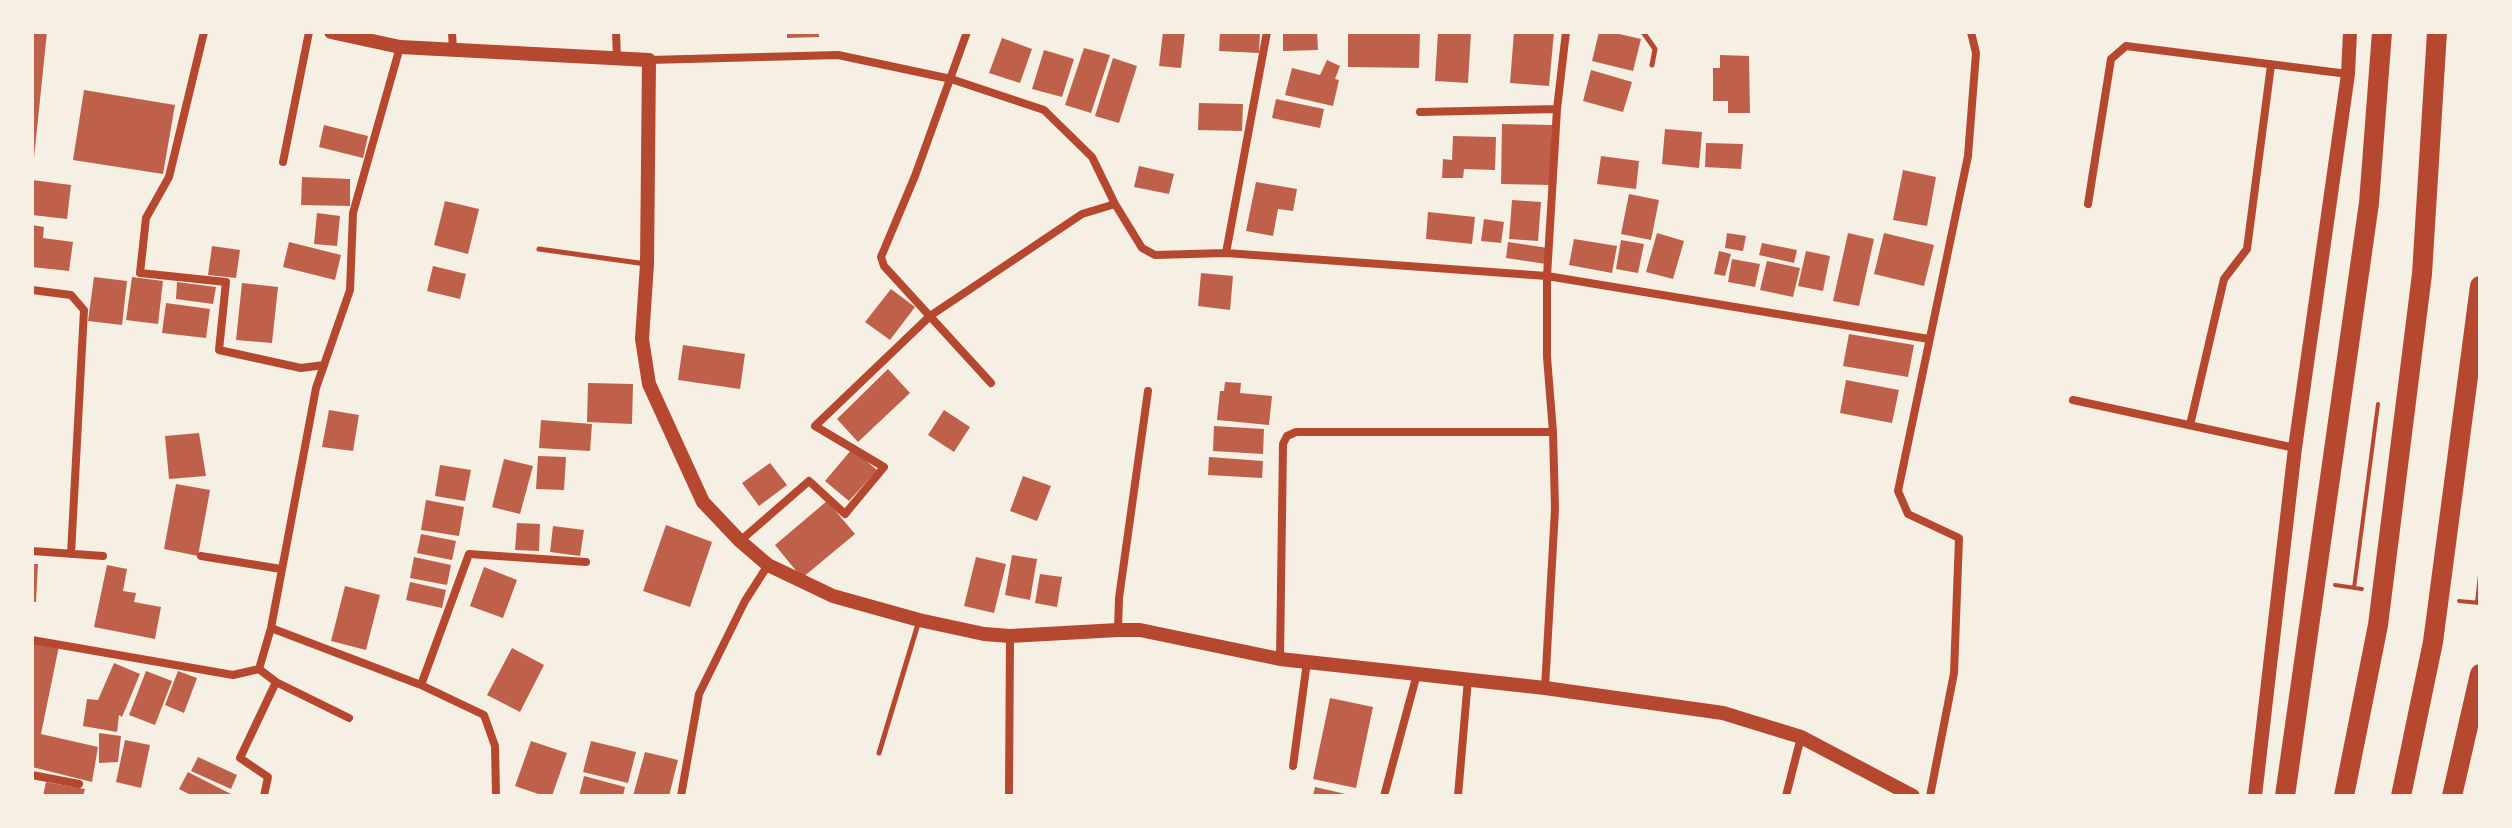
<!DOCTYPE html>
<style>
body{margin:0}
#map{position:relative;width:2512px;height:828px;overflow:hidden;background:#f6efe4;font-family:Spectral,serif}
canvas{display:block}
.frame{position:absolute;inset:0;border:34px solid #f6efe4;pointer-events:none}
</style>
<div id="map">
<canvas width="2512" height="828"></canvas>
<div class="frame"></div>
</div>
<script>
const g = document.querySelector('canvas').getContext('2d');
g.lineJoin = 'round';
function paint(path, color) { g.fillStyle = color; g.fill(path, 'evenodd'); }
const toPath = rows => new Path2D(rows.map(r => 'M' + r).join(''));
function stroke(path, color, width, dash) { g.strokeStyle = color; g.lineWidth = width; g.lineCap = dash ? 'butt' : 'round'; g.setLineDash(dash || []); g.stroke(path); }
paint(toPath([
 [32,32,47,32,34,158,32,158],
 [787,32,819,32,819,37,787,38],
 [1163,32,1185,32,1181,68,1159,66],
 [1220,32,1260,32,1259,53,1219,51],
 [1283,32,1317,32,1318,50,1283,51],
 [1348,32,1420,32,1419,68,1348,67],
 [1438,32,1471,32,1468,83,1435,81],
 [1514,32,1554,32,1549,86,1510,83],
 [1599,32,1611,32,1641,39,1633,71,1592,61],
 [1002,38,1032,49,1020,83,989,73],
 [1084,48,1110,55,1091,113,1065,105],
 [1044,50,1074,59,1062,97,1032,89],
 [1720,55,1749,56,1750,113,1728,113,1728,101,1713,101,1713,68,1720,68],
 [1113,58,1137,66,1119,123,1095,116],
 [1327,60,1340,66,1335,79,1339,80,1333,106,1285,95,1292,68,1320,75],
 [1591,70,1632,82,1623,112,1583,101],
 [84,90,175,105,163,174,73,160],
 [1276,99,1324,109,1320,128,1272,118],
 [1199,103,1243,104,1242,131,1198,130],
 [1502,124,1552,125,1551,185,1501,184],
 [324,125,368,136,363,158,319,147],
 [1665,129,1702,132,1699,168,1662,164],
 [1453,136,1496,137,1495,170,1464,169,1463,178,1442,178,1443,159,1452,160],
 [1706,143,1743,144,1741,169,1705,167],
 [1601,156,1639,161,1636,189,1597,184],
 [1139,166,1174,174,1169,194,1134,187],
 [1903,170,1936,177,1927,226,1893,220],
 [302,177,350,179,350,206,301,205],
 [32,180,71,185,67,219,32,215],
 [1256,182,1297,189,1293,211,1278,209,1273,236,1246,231],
 [1629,194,1659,200,1651,240,1621,234],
 [1512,200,1541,202,1538,241,1509,239],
 [445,201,479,209,468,254,434,245],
 [1428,212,1475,217,1472,244,1426,239],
 [317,213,340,216,337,246,314,244],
 [1484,219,1504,222,1501,243,1481,241],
 [32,225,44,227,43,238,73,242,69,271,32,267],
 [1657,233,1684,241,1673,279,1646,272],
 [1727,233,1746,236,1743,251,1725,248],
 [1848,233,1874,239,1859,306,1833,301],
 [1884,233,1934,245,1924,286,1874,274],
 [1574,239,1617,246,1612,273,1569,265],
 [1621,240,1644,244,1638,273,1616,269],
 [289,242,341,255,335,280,283,267],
 [1508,242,1548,248,1546,264,1506,258],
 [1762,243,1797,250,1794,263,1759,255],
 [212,246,240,250,236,278,208,275],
 [1719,251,1731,254,1725,276,1714,274],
 [1806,251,1830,256,1823,291,1798,286],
 [1732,259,1760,264,1755,287,1728,282],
 [1767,261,1800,268,1793,297,1760,290],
 [433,266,466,274,460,299,427,291],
 [1201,273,1233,276,1230,310,1198,306],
 [94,277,127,281,122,325,88,321],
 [132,277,163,281,158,324,126,320],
 [177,282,216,287,213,304,176,299],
 [242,283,278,287,272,343,236,340],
 [891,289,915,307,890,340,865,322],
 [166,303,210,309,206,338,162,333],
 [1849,334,1914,345,1908,377,1843,366],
 [683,345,745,354,740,389,678,380],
 [888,369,910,393,858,442,837,419],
 [1846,380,1899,390,1892,423,1840,413],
 [1225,382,1241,383,1240,393,1272,396,1269,425,1217,420,1220,391,1224,391],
 [588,383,633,384,632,424,587,422],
 [329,410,359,415,353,451,322,447],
 [944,410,970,427,954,452,928,435],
 [541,420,592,424,590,451,539,448],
 [1214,426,1264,429,1263,454,1213,451],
 [199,433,206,476,169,479,165,436],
 [852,449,877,470,849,501,825,481],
 [538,456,566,457,564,490,536,489],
 [1209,457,1263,461,1262,478,1208,475],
 [504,459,533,466,520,514,492,507],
 [770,463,787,485,759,506,742,483],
 [440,465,471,470,465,501,435,496],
 [1023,476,1051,486,1037,521,1010,511],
 [176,484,210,490,198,556,164,549],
 [426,500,464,507,459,536,421,530],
 [827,501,855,534,802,578,775,545],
 [517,523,540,524,539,551,515,550],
 [666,525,712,542,690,607,643,591],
 [553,526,584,530,580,556,550,552],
 [421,534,456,541,452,560,417,553],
 [1012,555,1037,559,1030,600,1005,595],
 [414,557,451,565,447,585,410,578],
 [976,557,1006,564,994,613,964,606],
 [32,564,38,564,36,602,32,602],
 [107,565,127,569,123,591,136,593,134,602,161,607,155,639,94,627],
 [484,567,517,580,503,618,470,606],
 [1040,574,1062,577,1057,607,1035,603],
 [410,582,446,590,442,608,406,600],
 [345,586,380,595,366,650,331,641],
 [32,641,59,646,41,734,98,747,92,782,32,767],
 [512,648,544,665,520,712,487,695],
 [114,663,140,674,122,717,119,715,117,732,83,726,87,699,98,700],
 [146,671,172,681,155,725,129,715],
 [178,671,197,678,184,713,165,705],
 [1330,698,1373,707,1356,788,1313,779],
 [99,733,121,736,118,762,99,763],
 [125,740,150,745,141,788,116,782],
 [531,741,567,753,552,796,544,796,515,786],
 [591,741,636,752,628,783,583,772],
 [645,752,678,760,669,796,633,796],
 [198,757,237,775,231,789,191,771],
 [188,772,231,794,230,796,193,796,179,789],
 [584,776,625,787,623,796,579,796],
 [46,782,85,789,83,796,43,796],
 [1315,787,1350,795,1349,796,1313,796]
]), '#bf614a');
stroke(toPath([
 [2335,585,2362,589],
 [2354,588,2378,404],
 [2459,601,2480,603],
 [2477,603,2480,574]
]), '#b5482f', 4);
stroke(toPath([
 [1643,32,1655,49,1652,65],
 [539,249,646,264],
 [879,753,918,624]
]), '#b5482f', 5);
stroke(toPath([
 [204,32,169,177,146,218,140,273,226,282,219,350,301,368,324,365],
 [452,32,453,50],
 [616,32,617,59],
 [967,32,915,176,881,257,884,266,991,383],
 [649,60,838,55,951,79,1044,110,1092,157,1115,204,1142,248,1155,255,1226,253,1547,276,1929,339],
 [1420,112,1557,109],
 [283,162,309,32],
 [2088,204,2111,59,2126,46,2348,74],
 [1226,253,1267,32],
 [32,290,71,295,84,310,71,554],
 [2073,400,2295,448],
 [2190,425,2224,279,2247,249,2271,65],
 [740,541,809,481,845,514,884,467,815,426,930,316,1082,214,1115,204],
 [32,551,103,556],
 [201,556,281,569],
 [271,628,421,685,484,715,495,746,496,796],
 [1118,630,1119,598,1148,391],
 [32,640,233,675,259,669,271,628,316,388,350,290,353,213,400,47],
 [1280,659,1283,444,1287,436,1296,432,1553,432],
 [259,669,276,682,349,718],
 [421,685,469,554,586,562],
 [1545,688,1555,509,1553,432,1547,357,1547,276,1557,109,1566,32],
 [1293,766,1307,662],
 [32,775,79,784],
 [264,796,268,777,240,758,276,682],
 [681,796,699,694,745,601,768,565],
 [1009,796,1010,636],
 [1384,796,1417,674],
 [1458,796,1468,679],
 [1786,796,1801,737],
 [1930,796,1954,673,1959,538,1908,514,1898,491,1968,156,1976,53,1971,32]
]), '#b5482f', 8);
stroke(toPath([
 [331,32,400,47,649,60,647,264,642,339,649,384,703,502,740,541,768,565,833,596,919,620,984,634,1010,636,1118,630,1140,630,1280,659,1545,688,1723,713,1801,737,1913,796],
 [2255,796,2295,448,2348,74,2350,32]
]), '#b5482f', 14);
stroke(toPath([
 [2285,796,2369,203,2382,32],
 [2344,796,2378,625,2422,274,2437,32],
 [2401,796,2433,642,2480,286],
 [2452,796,2480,674]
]), '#b5482f', 20);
</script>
